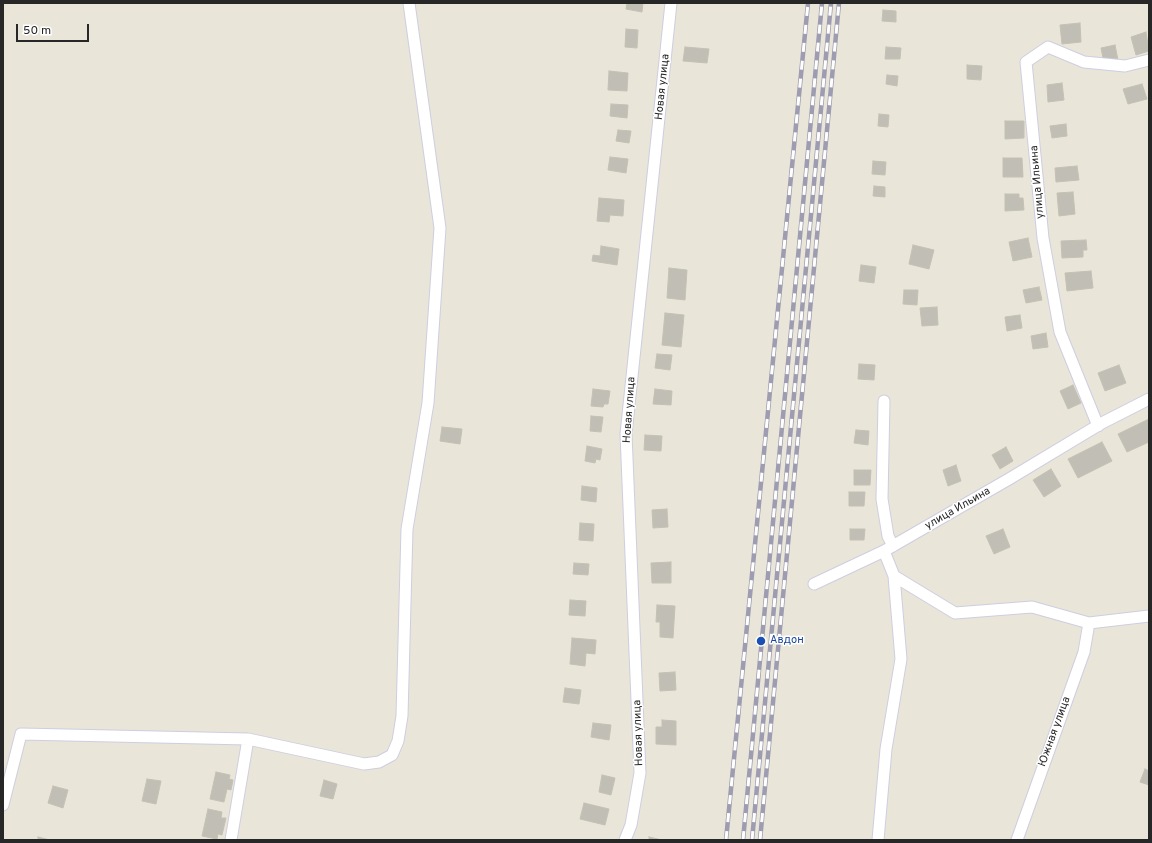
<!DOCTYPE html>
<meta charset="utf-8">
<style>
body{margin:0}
#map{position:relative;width:1152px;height:843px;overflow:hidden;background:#e9e5d9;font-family:Overpass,sans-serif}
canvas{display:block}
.frame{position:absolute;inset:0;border:4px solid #272727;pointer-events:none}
.scale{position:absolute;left:16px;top:24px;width:73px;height:18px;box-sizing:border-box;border:2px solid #272727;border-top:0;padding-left:5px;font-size:12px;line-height:14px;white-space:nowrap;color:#272727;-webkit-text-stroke:3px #fff;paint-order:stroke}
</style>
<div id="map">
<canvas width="1152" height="843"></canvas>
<div class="frame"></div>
<div class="scale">50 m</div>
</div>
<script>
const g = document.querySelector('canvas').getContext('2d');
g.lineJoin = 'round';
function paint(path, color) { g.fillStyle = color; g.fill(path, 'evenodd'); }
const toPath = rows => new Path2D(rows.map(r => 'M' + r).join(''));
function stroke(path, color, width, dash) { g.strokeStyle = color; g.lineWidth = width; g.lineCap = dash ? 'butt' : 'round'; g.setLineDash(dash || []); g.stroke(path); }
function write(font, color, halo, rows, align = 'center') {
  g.font = font + ' Overpass,sans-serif'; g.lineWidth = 3; g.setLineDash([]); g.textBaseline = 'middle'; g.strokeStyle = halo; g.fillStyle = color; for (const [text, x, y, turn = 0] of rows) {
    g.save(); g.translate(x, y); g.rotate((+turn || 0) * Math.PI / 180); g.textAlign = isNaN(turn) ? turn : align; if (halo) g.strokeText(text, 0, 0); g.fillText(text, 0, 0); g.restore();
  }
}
const building = toPath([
 [627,3,643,3,642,12,626,9,627,3],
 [883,10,896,11,896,22,882,21,883,10],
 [1080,23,1081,42,1062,44,1060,25,1080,23],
 [626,29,638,30,637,48,625,47,626,29],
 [1146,32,1149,51,1136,55,1131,37,1146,32],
 [1115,45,1118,60,1104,63,1101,48,1115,45],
 [685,47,709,49,707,63,683,61,685,47],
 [886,47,901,48,900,59,885,59,886,47],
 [967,65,982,66,981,80,967,79,967,65],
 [609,71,628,73,627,91,608,90,609,71],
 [887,75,898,76,897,86,886,84,887,75],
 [1062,83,1064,100,1048,102,1047,85,1062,83],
 [1142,84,1147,99,1128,104,1123,89,1142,84],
 [611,104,628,105,627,118,610,116,611,104],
 [879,114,889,115,888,127,878,126,879,114],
 [1005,121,1024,121,1024,138,1005,139,1005,121],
 [1066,124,1067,136,1052,138,1050,126,1066,124],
 [618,130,631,131,629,143,616,141,618,130],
 [610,157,628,159,626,173,608,170,610,157],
 [1003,158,1022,158,1023,177,1003,177,1003,158],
 [873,161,886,162,885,175,872,174,873,161],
 [1077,166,1079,180,1056,182,1055,168,1077,166],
 [874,186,885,187,885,197,873,196,874,186],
 [1073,192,1075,214,1059,216,1057,193,1073,192],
 [1005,194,1019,194,1019,198,1023,198,1024,210,1005,211,1005,194],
 [599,198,624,200,623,216,610,215,609,222,597,221,599,198],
 [1028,238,1032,257,1013,261,1009,242,1028,238],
 [1086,240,1087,250,1083,250,1083,257,1062,258,1061,241,1086,240],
 [913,245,934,250,929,269,909,264,913,245],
 [601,246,619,249,617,265,592,261,593,255,600,256,601,246],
 [861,265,876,267,874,283,859,281,861,265],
 [669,268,687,270,685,300,667,298,669,268],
 [1091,271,1093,288,1067,291,1065,273,1091,271],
 [1039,287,1042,300,1026,303,1023,290,1039,287],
 [904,290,918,290,917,305,903,304,904,290],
 [937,307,938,325,922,326,920,308,937,307],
 [665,313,684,315,681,347,662,345,665,313],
 [1020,315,1022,328,1007,331,1005,317,1020,315],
 [1046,333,1048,347,1033,349,1031,336,1046,333],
 [657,354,672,355,670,370,655,368,657,354],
 [859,364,875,365,874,380,858,379,859,364],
 [1119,365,1126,383,1105,391,1098,373,1119,365],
 [1073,385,1081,403,1068,409,1060,391,1073,385],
 [593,389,610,391,608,404,604,404,603,407,591,406,593,389],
 [655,389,672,391,671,405,653,404,655,389],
 [591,416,603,417,601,432,590,431,591,416],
 [1149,419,1149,442,1127,452,1118,434,1149,419],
 [442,427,462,429,460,444,440,441,442,427],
 [856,430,869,431,868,445,854,443,856,430],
 [645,435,662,436,661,451,644,450,645,435],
 [1102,442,1112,461,1078,478,1068,459,1102,442],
 [587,446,602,449,600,460,596,459,595,463,585,461,587,446],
 [1006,447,1013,461,1000,469,992,455,1006,447],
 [956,465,961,481,948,486,943,470,956,465],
 [1051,469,1061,486,1044,497,1033,480,1051,469],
 [854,470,871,470,870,485,854,485,854,470],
 [582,486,597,488,596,502,581,500,582,486],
 [849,492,865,492,864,506,849,506,849,492],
 [667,509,668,527,653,528,652,510,667,509],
 [580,523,594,524,593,541,579,540,580,523],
 [850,529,865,529,864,540,850,540,850,529],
 [1003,529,1010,547,994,554,986,536,1003,529],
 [671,562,671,583,652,583,651,563,671,562],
 [574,563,589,564,588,575,573,574,574,563],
 [570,600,586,601,585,616,569,615,570,600],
 [657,605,675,606,673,638,660,637,660,622,656,622,657,605],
 [572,638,596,640,595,654,586,653,585,666,570,664,572,638],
 [675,672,676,690,660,691,659,673,675,672],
 [565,688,581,690,579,704,563,702,565,688],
 [662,720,676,721,676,745,656,744,656,727,662,727,662,720],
 [593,723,611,725,609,740,591,737,593,723],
 [1145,769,1149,771,1149,785,1140,782,1145,769],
 [216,772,230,775,229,779,233,780,231,790,227,789,224,802,210,799,216,772],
 [602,775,615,778,611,795,599,792,602,775],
 [147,779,161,781,156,804,142,801,147,779],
 [324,780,337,784,333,799,320,796,324,780],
 [53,786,68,790,63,808,48,803,53,786],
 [584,803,609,809,605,825,580,819,584,803],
 [208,809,222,812,221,818,226,818,222,835,218,834,217,839,202,836,208,809],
 [38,837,50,840,38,840,38,837],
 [649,837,662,840,649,840,649,837]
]);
paint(building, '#c1bfb5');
stroke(building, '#c4c1b3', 1);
const minor = toPath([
 [884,401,882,499,888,536,893,546],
 [1098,426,1060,332,1043,238,1026,62,1048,47,1084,62,1125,66,1149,60],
 [884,551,894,576,955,613,1032,607,1089,623,1149,616],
 [814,584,884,551,1009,479,1102,423,1149,399],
 [248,739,364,764,379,762,392,755,398,741,402,716,407,529,428,403,440,228,409,3],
 [3,805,21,734,248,739,231,840],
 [625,840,631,825,640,773,626,434,671,3],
 [878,840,886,749,901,659,894,576],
 [1017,840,1084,652,1089,623]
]);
stroke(minor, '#cecee0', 13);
stroke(minor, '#fff', 11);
const rail = toPath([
 [726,840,808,3],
 [743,840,822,3],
 [752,840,831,3],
 [760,840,839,3]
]);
stroke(rail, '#9d9cb1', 4.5);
stroke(rail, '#fff', 3, [9]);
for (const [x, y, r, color] of [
 [761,641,5,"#1a4fb4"]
]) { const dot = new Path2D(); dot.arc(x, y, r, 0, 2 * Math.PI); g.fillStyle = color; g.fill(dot); stroke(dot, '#fff', 1.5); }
write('11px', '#272727', '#fff', [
 ["Новая улица",663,87,-84],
 ["улица Ильина",1038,182,-95],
 ["Новая улица",630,410,-86],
 ["улица Ильина",958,509,-30],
 ["Южная улица",1055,732,-70],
 ["Новая улица",639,733,-92]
]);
write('11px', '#164399', '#fff', [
 ["Авдон",770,641]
], 'left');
</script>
